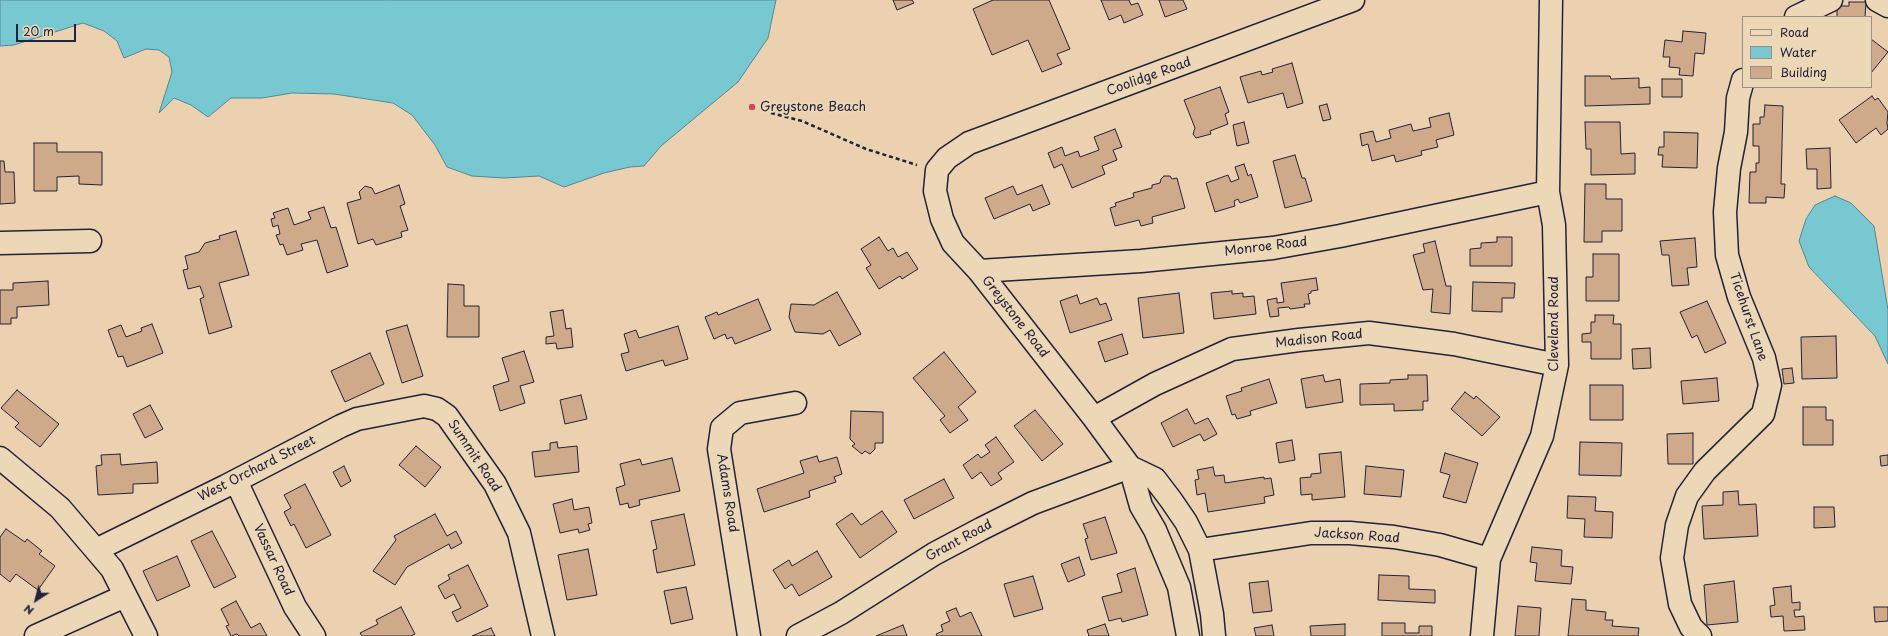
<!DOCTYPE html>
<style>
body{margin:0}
#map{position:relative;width:1888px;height:636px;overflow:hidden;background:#ebd1af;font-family:"Playpen Sans",sans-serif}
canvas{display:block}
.legend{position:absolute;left:1742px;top:16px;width:130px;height:72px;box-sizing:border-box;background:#ecd7b6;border:1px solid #9b8f85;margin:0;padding:5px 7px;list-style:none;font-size:12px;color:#22223b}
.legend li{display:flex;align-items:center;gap:8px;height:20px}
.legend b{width:20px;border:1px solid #9b8f85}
.north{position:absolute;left:16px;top:580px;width:40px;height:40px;-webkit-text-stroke:3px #ecd7b6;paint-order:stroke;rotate:216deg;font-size:11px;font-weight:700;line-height:16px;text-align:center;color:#22223b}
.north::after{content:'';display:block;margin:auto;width:14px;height:18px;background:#22223b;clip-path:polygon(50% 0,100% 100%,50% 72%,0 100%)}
.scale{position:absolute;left:16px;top:24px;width:60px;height:18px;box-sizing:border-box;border:2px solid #22223b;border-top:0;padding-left:5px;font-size:12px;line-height:14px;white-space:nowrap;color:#22223b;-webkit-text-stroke:3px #ecd7b6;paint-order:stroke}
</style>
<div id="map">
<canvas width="1888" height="636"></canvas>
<ul class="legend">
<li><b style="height:5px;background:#ecd7b6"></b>Road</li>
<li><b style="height:11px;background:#77c8d0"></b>Water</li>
<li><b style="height:11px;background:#cea98a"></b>Building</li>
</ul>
<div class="north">N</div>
<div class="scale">20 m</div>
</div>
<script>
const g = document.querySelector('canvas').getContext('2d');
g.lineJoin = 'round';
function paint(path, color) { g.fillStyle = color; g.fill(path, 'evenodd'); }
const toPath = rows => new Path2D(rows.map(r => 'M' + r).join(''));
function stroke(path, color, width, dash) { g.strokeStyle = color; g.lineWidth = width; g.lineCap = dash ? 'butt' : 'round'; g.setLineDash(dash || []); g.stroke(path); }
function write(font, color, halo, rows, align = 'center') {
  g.font = font + ' "Playpen Sans",sans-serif'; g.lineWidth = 3.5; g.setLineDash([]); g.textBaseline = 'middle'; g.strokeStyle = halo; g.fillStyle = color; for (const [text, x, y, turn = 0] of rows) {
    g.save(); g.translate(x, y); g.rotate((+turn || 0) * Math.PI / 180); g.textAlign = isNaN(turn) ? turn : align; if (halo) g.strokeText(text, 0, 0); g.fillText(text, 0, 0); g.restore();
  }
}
const water = toPath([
 [0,0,776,0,768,38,738,82,661,146,644,166,630,167,604,173,564,187,539,176,504,178,472,176,447,167,435,145,412,115,393,103,334,94,292,93,262,98,231,98,208,117,191,105,174,98,159,113,172,72,169,57,159,50,146,49,124,58,117,41,104,31,83,23,14,45,0,46,0,0],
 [1835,196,1851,203,1874,226,1888,310,1888,364,1875,336,1809,267,1799,241,1806,219,1815,205,1835,196]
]);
paint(water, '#77c8d0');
stroke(water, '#558694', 1);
const building = toPath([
 [893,0,912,0,914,3,897,10,893,0],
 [993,0,1049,0,1070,49,1057,54,1062,64,1042,72,1028,40,992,55,973,9,993,0],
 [1101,0,1129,0,1131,5,1138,3,1143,15,1124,23,1121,15,1109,20,1101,0],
 [1159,0,1183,0,1187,9,1165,17,1159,0],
 [1849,2,1866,2,1865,17,1837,17,1837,6,1849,6,1849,2],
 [1683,31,1706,33,1704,54,1695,53,1693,76,1679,75,1680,68,1669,67,1670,57,1663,57,1665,40,1682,42,1683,31],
 [1871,39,1888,52,1871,73,1871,39],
 [1292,63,1303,103,1287,108,1283,93,1248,103,1240,77,1261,71,1262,75,1273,72,1272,69,1292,63],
 [1585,76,1610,76,1611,79,1639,78,1639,88,1650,87,1650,104,1585,106,1585,76],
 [1662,79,1682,79,1682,97,1662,97,1662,79],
 [1220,87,1229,112,1225,114,1228,124,1210,131,1211,134,1196,138,1193,134,1195,128,1184,100,1220,87],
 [1872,96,1875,100,1878,98,1888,112,1887,123,1888,129,1881,135,1876,128,1856,143,1839,120,1872,96],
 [1327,104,1331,119,1323,121,1319,106,1327,104],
 [1765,105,1783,106,1781,184,1785,184,1784,198,1766,197,1766,203,1749,203,1750,172,1756,172,1756,163,1759,163,1759,146,1753,146,1753,124,1760,124,1760,117,1764,117,1765,105],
 [1449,113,1454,135,1436,140,1438,147,1421,151,1422,155,1396,162,1394,155,1372,161,1368,144,1362,146,1360,134,1373,131,1376,142,1391,138,1389,130,1411,124,1413,131,1431,127,1429,118,1449,113],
 [1244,122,1249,143,1237,146,1233,125,1244,122],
 [1585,122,1620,122,1621,154,1635,153,1635,174,1591,175,1591,149,1586,149,1585,122],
 [1115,129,1122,147,1113,150,1117,160,1102,166,1105,174,1072,188,1062,164,1054,168,1048,153,1062,147,1065,156,1078,151,1080,157,1099,150,1094,137,1115,129],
 [1664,132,1698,133,1697,168,1662,167,1663,155,1658,155,1659,147,1664,147,1664,132],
 [34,143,57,143,57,152,102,152,102,185,79,184,79,176,57,177,57,191,34,191,34,143],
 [1830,148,1831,188,1817,189,1817,169,1807,169,1806,149,1830,148],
 [1295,155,1302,178,1305,178,1312,201,1285,208,1273,161,1295,155],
 [0,161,4,161,5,172,14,172,15,203,0,204,0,161],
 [1244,164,1248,176,1251,174,1258,197,1240,203,1238,199,1234,201,1235,206,1215,212,1206,183,1228,175,1231,182,1239,179,1235,167,1244,164],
 [1164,176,1170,176,1172,179,1177,178,1185,208,1152,217,1153,223,1141,226,1139,220,1115,226,1110,208,1116,206,1115,203,1134,197,1133,193,1152,188,1152,185,1160,183,1161,179,1164,176],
 [1585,184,1606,184,1606,199,1622,199,1622,231,1602,231,1602,242,1584,242,1585,184],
 [399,185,405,204,400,206,408,230,401,232,402,237,376,245,373,239,358,244,347,203,361,199,359,192,365,186,372,188,375,194,399,185],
 [1042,185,1050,204,1033,211,1030,204,994,219,985,198,1013,186,1017,195,1042,185],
 [324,207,331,228,336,227,348,266,327,273,317,240,301,244,303,250,287,255,283,244,280,245,276,235,280,234,278,225,273,227,271,219,275,218,273,213,288,208,294,225,311,219,308,212,324,207],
 [236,231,249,275,219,283,232,327,209,334,200,299,204,297,200,286,188,289,183,270,188,269,185,256,199,252,205,243,220,239,219,236,236,231],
 [879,237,888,251,893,248,898,257,907,252,918,269,902,279,900,276,879,289,866,268,871,265,861,249,879,237],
 [1497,237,1512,237,1512,266,1470,266,1470,249,1481,248,1481,243,1497,242,1497,237],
 [1695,238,1697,267,1687,268,1689,285,1672,286,1669,255,1662,255,1660,241,1695,238],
 [1435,241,1446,286,1451,286,1450,314,1431,312,1433,289,1423,290,1413,255,1425,252,1423,244,1435,241],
 [1593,254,1619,254,1619,301,1586,301,1586,277,1593,277,1593,254],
 [1316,278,1318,290,1311,291,1311,293,1308,294,1310,304,1304,304,1305,307,1290,309,1289,307,1278,308,1279,316,1270,317,1267,300,1277,298,1277,303,1284,302,1281,283,1316,278],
 [48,281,49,305,17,307,17,318,11,318,11,324,0,324,0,290,13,290,13,283,48,281],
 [1473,282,1515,283,1514,298,1502,298,1502,312,1472,311,1473,282],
 [448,284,464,285,464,306,479,306,479,337,447,337,448,284],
 [1232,291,1232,294,1243,293,1243,297,1254,296,1256,314,1214,319,1211,293,1232,291],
 [837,292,861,334,839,346,830,330,823,334,795,332,789,317,791,304,814,305,837,292],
 [1179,293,1184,333,1143,338,1138,298,1179,293],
 [1077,295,1080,304,1097,298,1100,305,1106,303,1112,320,1070,333,1060,301,1077,295],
 [758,299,771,330,735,344,732,337,727,339,725,334,714,339,705,317,717,312,718,315,758,299],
 [1707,301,1726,343,1705,353,1697,335,1692,338,1680,312,1707,301],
 [563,310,566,329,571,328,573,347,557,349,556,343,546,344,546,337,554,336,550,312,563,310],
 [1595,315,1614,315,1613,324,1621,324,1621,359,1591,359,1591,342,1582,342,1582,334,1591,333,1591,322,1595,322,1595,315],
 [152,324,163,353,127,367,123,356,118,357,108,330,121,325,126,337,142,331,141,328,152,324],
 [407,325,423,376,402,383,386,331,407,325],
 [678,326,688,359,665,366,663,360,626,371,621,354,629,352,624,334,636,330,639,338,678,326],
 [1122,334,1128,354,1105,362,1098,342,1122,334],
 [1836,336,1837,378,1802,379,1801,337,1836,336],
 [1650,348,1651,368,1633,369,1632,349,1650,348],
 [524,351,534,382,520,386,525,403,500,411,493,386,509,381,502,358,524,351],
 [944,352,976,392,958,407,968,420,950,433,940,420,945,416,913,378,944,352],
 [370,353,384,384,345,402,331,371,370,353],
 [1792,368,1794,383,1784,384,1782,369,1792,368],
 [1323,375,1325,382,1340,379,1343,402,1306,408,1301,379,1323,375],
 [1408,375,1427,375,1428,401,1423,401,1423,410,1394,411,1394,404,1360,405,1360,384,1390,383,1390,380,1408,379,1408,375],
 [1717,378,1719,401,1683,404,1681,381,1717,378],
 [1269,379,1277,403,1250,411,1251,415,1237,419,1235,414,1232,415,1226,396,1242,391,1241,388,1269,379],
 [1590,385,1623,385,1623,420,1590,420,1590,385],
 [17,390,59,424,40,447,15,427,19,423,1,408,17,390],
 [1465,392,1474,399,1476,396,1500,417,1482,436,1451,409,1465,392],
 [581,395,587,419,565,424,560,400,581,395],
 [150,405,163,429,145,438,133,414,150,405],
 [1803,407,1826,407,1826,420,1833,420,1833,445,1803,445,1803,407],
 [1187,409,1195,424,1208,418,1217,434,1204,441,1200,434,1173,447,1161,423,1187,409],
 [1035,410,1063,444,1042,461,1014,426,1035,410],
 [851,411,883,412,883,443,875,443,875,449,870,454,865,451,862,454,852,446,855,444,850,439,851,411],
 [1693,433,1693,464,1668,464,1667,434,1693,433],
 [996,437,1014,462,998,473,1002,479,991,486,981,472,972,479,963,465,978,454,981,458,990,452,985,445,996,437],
 [1292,440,1295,460,1279,463,1276,443,1292,440],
 [557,442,558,448,577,446,579,472,535,477,532,452,550,450,550,443,557,442],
 [1580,442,1622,443,1621,476,1579,475,1580,442],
 [416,446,441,467,425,487,399,465,416,446],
 [1341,452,1345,497,1312,500,1312,494,1301,495,1300,478,1311,477,1311,474,1321,473,1319,454,1341,452],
 [1445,453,1478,463,1466,503,1443,497,1450,475,1440,472,1445,453],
 [120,454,121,465,157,462,158,483,133,484,133,493,98,495,96,466,102,465,101,455,120,454],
 [1888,455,1888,465,1881,466,1880,456,1888,455],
 [817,456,819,462,837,457,842,474,834,477,836,482,809,491,810,497,764,512,757,489,804,473,800,461,817,456],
 [672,458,680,491,639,500,640,505,629,508,628,503,620,505,616,488,625,485,620,464,640,459,642,465,672,458],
 [344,466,351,481,341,487,333,472,344,466],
 [1366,466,1404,470,1401,497,1364,494,1366,466],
 [1213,467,1215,476,1224,475,1225,483,1264,477,1264,479,1271,478,1274,495,1264,497,1265,503,1208,512,1205,493,1197,495,1195,480,1199,479,1197,470,1213,467],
 [944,479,954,498,914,519,904,500,944,479],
 [305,484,331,535,306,548,294,524,291,526,284,512,291,508,284,495,305,484],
 [1738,491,1739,505,1756,504,1758,536,1704,539,1702,506,1723,505,1723,492,1738,491],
 [1568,496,1596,497,1595,511,1613,512,1612,538,1584,537,1585,519,1567,518,1568,496],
 [572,499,574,510,589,507,592,523,588,524,590,530,579,533,578,529,560,533,553,504,572,499],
 [1814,507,1834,507,1835,527,1814,528,1814,507],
 [882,511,897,532,860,558,836,524,852,513,861,525,882,511],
 [435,514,447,536,456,531,462,543,451,549,449,544,407,567,395,585,373,571,396,540,394,536,435,514],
 [684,514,695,565,657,573,653,550,657,549,651,521,684,514],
 [1105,517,1117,553,1091,560,1085,539,1088,538,1083,524,1105,517],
 [6,529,25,542,27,539,42,551,39,554,55,566,38,590,16,574,10,582,0,574,0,537,6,529],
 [212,531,236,577,214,588,191,541,212,531],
 [1532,547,1562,550,1561,566,1573,567,1571,584,1535,581,1537,563,1530,562,1532,547],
 [588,549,597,595,567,600,558,555,588,549],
 [817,551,832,577,799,596,792,584,785,589,773,570,789,560,792,566,817,551],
 [177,556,190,586,157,601,143,571,177,556],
 [1079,557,1085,575,1068,582,1061,564,1079,557],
 [468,565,488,606,457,622,452,612,461,608,454,594,445,599,438,586,450,579,448,575,468,565],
 [1135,568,1148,615,1122,622,1121,618,1109,621,1102,597,1122,592,1117,574,1135,568],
 [1379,575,1409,576,1409,589,1435,590,1435,603,1378,600,1379,575],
 [1033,576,1043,609,1014,617,1004,584,1033,576],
 [1268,581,1272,611,1253,613,1249,583,1268,581],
 [1734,581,1738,622,1707,625,1704,585,1734,581],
 [1791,586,1792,603,1800,602,1800,610,1794,610,1795,617,1804,616,1805,630,1784,631,1783,616,1771,617,1770,606,1775,605,1773,588,1791,586],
 [686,587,693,619,671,624,664,591,686,587],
 [1572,599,1586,600,1586,610,1606,612,1605,620,1613,620,1612,626,1639,628,1638,636,1568,636,1572,599],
 [236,601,251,628,260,623,267,636,239,636,237,634,231,636,226,626,229,625,221,609,236,601],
 [1518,606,1541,608,1539,636,1515,636,1518,606],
 [401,607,415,634,411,636,362,636,360,633,378,624,376,620,401,607],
 [1874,607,1888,607,1888,621,1875,622,1874,607],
 [956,608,960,617,971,612,982,636,937,636,936,634,943,631,941,625,950,621,946,612,956,608],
 [1382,623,1405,623,1405,633,1419,633,1419,626,1432,626,1432,636,1382,636,1382,623],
 [1105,624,1109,636,1089,636,1087,630,1105,624],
 [1345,624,1345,636,1311,636,1310,626,1345,624],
 [903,625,907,636,876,636,903,625],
 [1272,625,1274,636,1256,636,1254,628,1272,625],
 [491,628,495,636,472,636,491,628]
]);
paint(building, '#cea98a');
stroke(building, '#22223b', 1);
const street = toPath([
 [1877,0,1888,6],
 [1796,17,1831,0],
 [0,243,90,241],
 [979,271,1141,261,1273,248,1340,236,1548,192],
 [1094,418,1155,384,1232,349,1299,340,1369,333,1454,344,1557,365],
 [0,458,60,508,112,569,146,636],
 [1130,467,1155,479,1171,500,1186,522,1200,550,1212,614,1214,636],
 [236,481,295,607,314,636],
 [96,550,226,486,341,426,357,419,424,406,437,409,447,416,495,484,519,533,543,636],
 [1200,550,1311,533,1350,533,1394,537,1440,545,1489,559],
 [36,636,125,596],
 [749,636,719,449,722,428,740,413,795,403],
 [798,636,841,613,934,554,981,529,1033,503,1130,467],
 [1188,636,1179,587,1155,530,1141,506,1130,467,1094,418,979,271,953,243,942,219,935,191,937,170,947,158,969,143,1353,0],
 [1482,636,1489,559,1542,436,1557,365,1554,225,1548,192,1551,0],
 [1700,636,1691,627,1680,604,1672,558,1677,525,1687,496,1705,471,1763,414,1770,385,1764,358,1739,297,1727,255,1725,212,1729,168,1736,132,1738,98,1743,80]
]);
stroke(street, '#22223b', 25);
stroke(toPath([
 [771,113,802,121,866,149,917,165]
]), '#22223b', 2.5, [4, 3]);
stroke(street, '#ecd7b6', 22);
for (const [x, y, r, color] of [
 [752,107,4,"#d1495b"]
]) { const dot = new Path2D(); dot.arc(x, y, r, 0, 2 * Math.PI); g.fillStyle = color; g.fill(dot); stroke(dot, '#ecd7b6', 1.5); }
write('13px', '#22223b', '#ecd7b6', [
 ["Coolidge Road",1149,77,-20],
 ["Monroe Road",1266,247,-7],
 ["Greystone Road",1015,317,52],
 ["Ticehurst Lane",1748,317,71],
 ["Cleveland Road",1554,324,-90],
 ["Madison Road",1319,339,-6],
 ["Summit Road",474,456,56],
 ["West Orchard Street",257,469,-27],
 ["Adams Road",727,493,81],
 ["Jackson Road",1357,536,4],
 ["Grant Road",959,541,-28],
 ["Vassar Road",273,560,65]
]);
write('13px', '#22223b', '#ecd7b6', [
 ["Greystone Beach",760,107]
], 'left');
</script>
